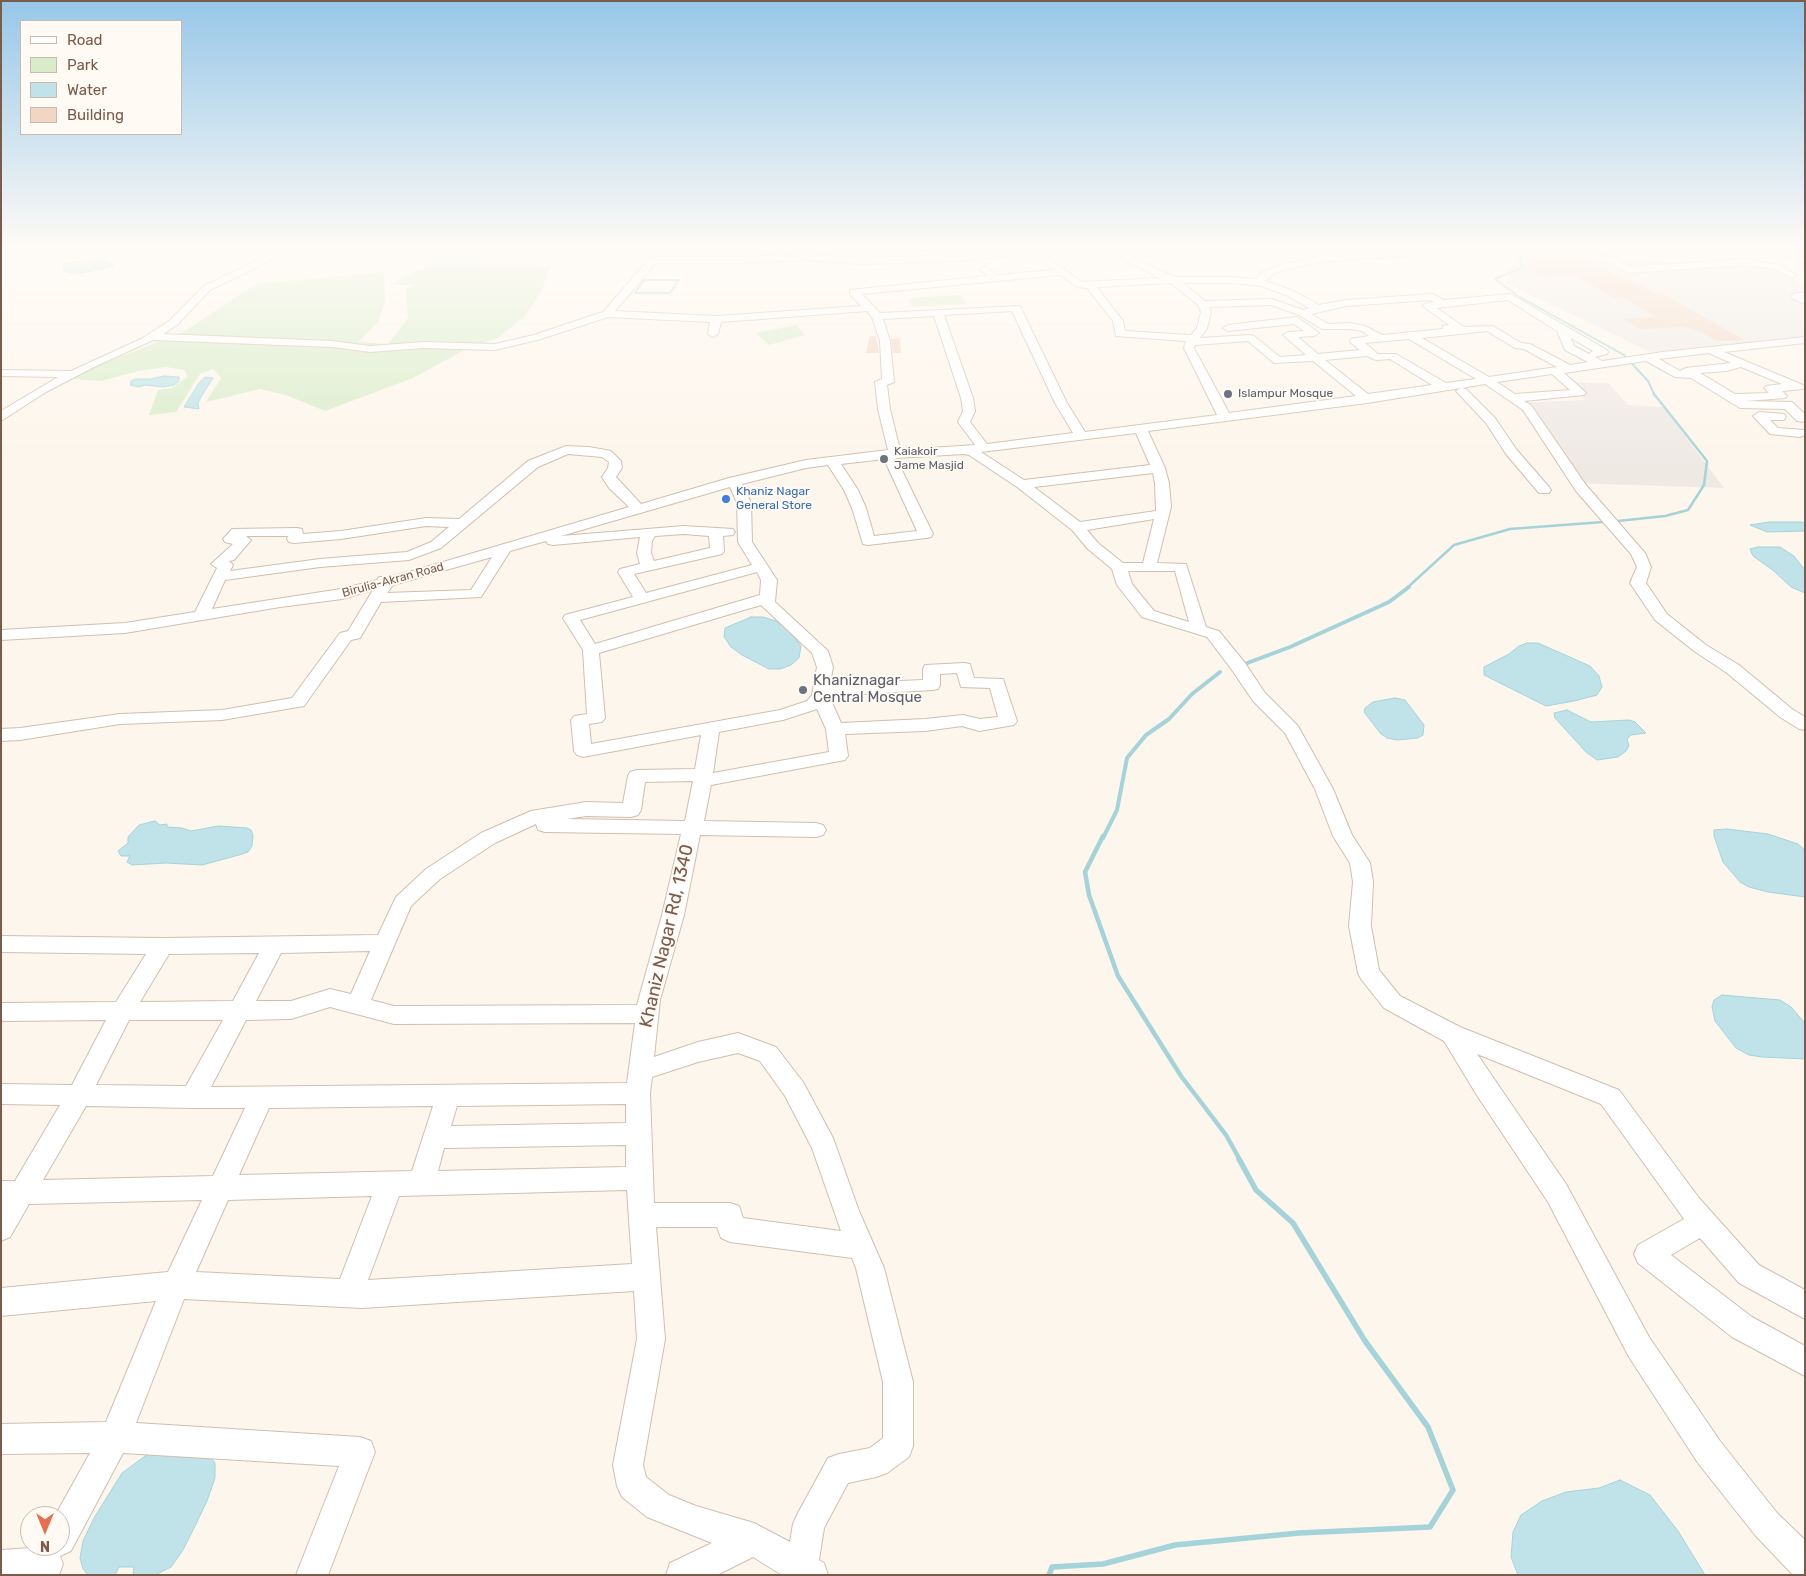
<!DOCTYPE html>
<style>
body{margin:0}
#map{position:relative;width:1806px;height:1576px;overflow:hidden;background:#fdf6ec;font-family:Rubik,sans-serif}
canvas{display:block}
.frame{position:absolute;inset:0;border:2px solid #7a5c4d;pointer-events:none}
.legend{position:absolute;left:20px;top:20px;width:162px;height:115px;box-sizing:border-box;background:#fffaf3;border:1px solid #cabbb1;margin:0;padding:6px 9px;list-style:none;font-size:15px;color:#7a5c4d}
.legend li{display:flex;align-items:center;gap:10px;height:25px}
.legend b{width:25px;border:1px solid #cabbb1}
.north{position:absolute;left:20px;top:1506px;width:50px;height:50px;box-sizing:border-box;background:#fffaf3;border:1px solid #cabbb1;border-radius:50%;rotate:180deg;font-size:14px;font-weight:700;line-height:20px;text-align:center;color:#7a5c4d}
.north::after{content:'';display:block;margin:auto;width:18px;height:22px;background:#e76f51;clip-path:polygon(50% 0,100% 100%,50% 72%,0 100%)}
</style>
<div id="map">
<canvas width="1806" height="1576"></canvas>
<div class="frame"></div>
<ul class="legend">
<li><b style="height:6px;background:#fff"></b>Road</li>
<li><b style="height:14px;background:#d8ecc9"></b>Park</li>
<li><b style="height:14px;background:#bfe3e8"></b>Water</li>
<li><b style="height:14px;background:#f3d5c3"></b>Building</li>
</ul>
<div class="north">N</div>
</div>
<script>
const g = document.querySelector('canvas').getContext('2d');
g.lineJoin = 'round';
function paint(path, color) { g.fillStyle = color; g.fill(path, 'evenodd'); }
const toPath = rows => new Path2D(rows.map(r => 'M' + r).join(''));
function stroke(path, color, width, dash) { g.strokeStyle = color; g.lineWidth = width; g.lineCap = dash ? 'butt' : 'round'; g.setLineDash(dash || []); g.stroke(path); }
function write(font, color, halo, rows, align = 'center') {
  g.font = font + ' Rubik,sans-serif'; g.lineWidth = 4; g.setLineDash([]); g.textBaseline = 'middle'; g.strokeStyle = halo; g.fillStyle = color; for (const [text, x, y, turn = 0] of rows) {
    g.save(); g.translate(x, y); g.rotate((+turn || 0) * Math.PI / 180); g.textAlign = isNaN(turn) ? turn : align; if (halo) g.strokeText(text, 0, 0); g.fillText(text, 0, 0); g.restore();
  }
}
paint(toPath([
 [1520,246,1596,246,1618,260,1769,268,1805,286,1805,337,1651,352,1506,283],
 [1570,382,1608,383,1628,405,1663,407,1724,488,1572,483,1516,403,1585,400]
]), '#efe9e4');
paint(toPath([
 [387,246,492,246,478,265,551,266,541,292,525,316,498,338,470,347,413,378,325,411,286,395,260,389,206,402,221,378,213,369,200,374,176,412,149,415,158,390,172,388,187,377,185,370,166,367,138,371,102,381,72,379,90,369,185,331,256,284,384,272,385,302,378,322,358,342,388,344,408,318,406,289,414,285,389,285,415,271,426,267,420,256,411,251,392,250],
 [652,246,713,246,710,255,648,254],
 [961,295,966,304,912,307,909,298],
 [796,325,805,335,769,345,756,333]
]), '#d8ecc9');
const water = toPath([
 [100,259,102,260,100,262,104,261,115,266,77,274,63,271,64,265,67,263,100,259],
 [164,376,179,377,179,381,174,385,163,387,145,385,139,387,130,385,131,381,135,379,150,379,164,376],
 [205,377,213,378,201,397,198,403,199,409,184,407,199,383,205,377],
 [1769,522,1801,522,1805,523,1805,531,1767,532,1750,525,1769,522],
 [1758,547,1780,547,1794,556,1805,570,1805,593,1791,587,1774,571,1753,556,1750,549,1758,547],
 [751,617,763,617,776,621,790,631,801,646,799,658,791,665,780,669,769,669,742,655,731,647,724,637,725,628,751,617],
 [1527,643,1538,643,1590,666,1599,676,1602,687,1597,695,1574,701,1546,706,1484,675,1484,667,1509,654,1519,646,1527,643],
 [1395,698,1405,700,1424,725,1423,735,1418,738,1397,740,1387,738,1381,734,1364,712,1365,708,1373,702,1395,698],
 [1567,710,1591,722,1629,720,1635,722,1646,733,1631,735,1627,739,1629,746,1626,751,1618,757,1597,760,1586,752,1555,718,1554,713,1567,710],
 [155,821,160,825,167,824,167,827,182,828,191,831,218,826,247,828,251,830,253,835,252,846,248,852,239,855,202,865,166,863,132,865,127,862,130,856,121,856,118,851,128,843,128,837,139,825,155,821],
 [1727,829,1768,834,1798,844,1805,850,1805,897,1768,892,1749,887,1740,882,1723,862,1714,836,1714,830,1727,829],
 [1722,995,1780,1000,1791,1007,1805,1023,1805,1059,1762,1057,1749,1055,1736,1048,1715,1021,1712,1007,1714,1000,1722,995],
 [152,1451,206,1452,215,1463,215,1478,207,1501,196,1524,183,1550,171,1567,155,1575,133,1575,134,1567,119,1567,115,1575,88,1575,83,1569,80,1558,83,1541,94,1518,122,1473,152,1451],
 [1620,1480,1650,1495,1678,1531,1705,1575,1518,1575,1511,1557,1513,1532,1521,1515,1542,1501,1566,1492,1599,1488,1620,1480]
]);
paint(water, '#bfe3e8');
stroke(water, '#a5d3da', 1);
stroke(toPath([
 [1527,246,1520,261,1523,267,1495,279,1518,296,1624,355,1648,381,1655,396],
 [644,280,679,280,670,293,635,293,644,280]
]), '#a5d3da', 2);
stroke(toPath([
 [1618,521,1665,516,1688,510,1704,485,1707,461,1654,394],
 [1407,588,1454,545,1510,529,1603,522]
]), '#a5d3da', 2.5);
stroke(toPath([
 [1242,665,1290,647,1389,602,1409,587],
 [1103,838,1117,810,1127,758,1146,735,1169,719,1192,694,1220,672]
]), '#a5d3da', 4);
stroke(toPath([
 [1103,836,1085,872,1089,895,1118,976,1181,1076,1226,1135,1240,1160]
]), '#a5d3da', 4.5);
stroke(toPath([
 [1049,1575,1052,1567,1103,1564,1175,1545,1299,1533,1430,1527,1453,1490,1428,1427,1365,1341,1293,1223,1256,1190,1239,1159]
]), '#a5d3da', 5.5);
paint(toPath([
 [1548,251,1569,251,1581,258,1591,260,1621,279,1635,282,1653,293,1660,292,1744,340,1718,341,1697,330,1683,327,1640,329,1624,319,1656,317,1623,298,1614,298,1573,274,1541,276,1523,262,1542,261,1534,256,1554,255],
 [870,336,876,336,879,353,866,353],
 [900,338,901,353,893,353,891,339]
]), '#f3d5c3');
const minor = toPath([
 [281,246,292,246,264,264,210,290,177,325,163,334,332,341,370,346,423,342,495,344,534,335,603,312,650,258,653,257,738,257,808,254,861,258,901,257,971,254,1033,247,1082,282,1160,278,1096,246,1107,246,1175,277,1232,277,1256,279,1260,274,1271,268,1319,256,1417,249,1420,248,1420,246,1428,246,1428,252,1417,255,1319,262,1277,272,1265,281,1294,291,1319,305,1346,300,1433,294,1444,300,1510,294,1607,350,1608,352,1607,354,1595,357,1602,361,1663,352,1805,337,1805,343,1724,352,1803,385,1805,387,1803,389,1782,391,1787,396,1785,398,1746,401,1792,402,1805,414,1805,422,1797,421,1785,409,1740,408,1691,378,1675,377,1646,361,1564,373,1584,391,1586,393,1584,395,1524,401,1531,405,1586,485,1645,553,1651,567,1646,583,1667,614,1706,645,1739,665,1792,709,1805,717,1805,730,1799,729,1780,717,1727,673,1694,651,1655,620,1630,583,1637,567,1631,554,1576,491,1523,410,1485,384,1462,388,1466,389,1495,418,1516,449,1549,487,1551,490,1549,493,1539,493,1506,454,1486,423,1456,391,1461,388,1367,403,1148,431,1165,468,1169,483,1171,507,1157,563,1186,564,1206,627,1219,631,1245,663,1265,693,1298,726,1333,789,1352,835,1370,863,1373,882,1371,926,1379,970,1400,996,1460,1027,1619,1090,1699,1198,1759,1265,1805,1290,1805,1319,1739,1283,1700,1238,1671,1255,1752,1317,1805,1346,1805,1376,1732,1337,1638,1263,1634,1254,1638,1245,1684,1219,1601,1104,1477,1054,1566,1184,1649,1337,1720,1441,1777,1513,1805,1540,1805,1575,1793,1575,1755,1535,1698,1463,1629,1357,1548,1202,1478,1097,1444,1041,1384,1008,1361,979,1358,973,1349,926,1353,882,1350,863,1333,836,1315,789,1285,733,1253,701,1232,670,1207,637,1142,617,1117,585,1112,569,1088,549,1072,530,1017,487,969,455,964,454,896,458,933,534,931,537,926,538,868,545,863,544,852,508,844,490,828,465,806,468,742,484,751,503,752,542,777,580,775,602,828,651,833,667,830,684,923,680,923,669,925,665,964,663,970,664,974,678,1003,679,1017,721,1014,725,1008,726,979,731,962,726,925,731,845,734,848,756,845,760,711,785,704,821,816,823,823,825,826,830,823,835,816,837,700,835,684,915,660,1000,654,1057,698,1042,738,1033,776,1047,803,1082,833,1138,859,1211,884,1268,913,1382,913,1446,909,1457,887,1473,876,1477,848,1483,824,1528,819,1560,824,1563,828,1575,782,1575,753,1557,717,1575,666,1575,670,1563,712,1543,647,1517,622,1497,617,1486,613,1465,637,1339,634,1291,362,1308,184,1299,136,1423,360,1437,371,1441,375,1452,328,1575,296,1575,339,1466,123,1453,71,1551,60,1556,63,1564,59,1575,1,1575,1,1550,60,1546,60,1516,55,1516,90,1453,1,1454,1,1424,106,1422,156,1301,1,1316,1,1288,168,1272,202,1200,29,1204,10,1237,1,1241,1,1181,15,1181,60,1105,1,1104,1,1084,72,1085,106,1020,1,1021,1,1003,116,1002,146,954,1,952,1,936,163,938,378,935,396,897,426,869,481,833,531,811,586,802,623,803,628,776,630,772,637,770,695,769,701,735,583,757,577,755,574,751,571,720,574,716,587,714,583,650,563,618,565,615,633,597,618,572,620,569,640,564,637,553,640,537,553,545,548,544,546,541,510,551,481,597,381,602,360,638,351,640,304,706,222,720,120,724,20,740,1,741,1,729,20,728,120,714,222,710,292,698,340,633,348,631,373,590,342,599,280,607,125,633,1,640,1,630,125,623,195,612,217,568,211,564,233,544,225,542,223,539,232,529,297,528,302,529,303,534,341,531,426,518,459,519,528,461,566,446,589,447,611,451,621,461,622,468,616,477,641,504,729,478,806,460,888,450,878,409,875,382,882,379,880,341,872,317,867,311,721,322,718,334,713,337,708,334,710,322,608,317,541,339,495,350,423,348,370,352,332,347,153,340,92,368,46,392,1,421,1,411,58,377,1,376,1,370,71,371,141,339,169,321,204,286,258,260,281,246],
 [1031,253,1054,270,997,275,985,266,980,269,987,276,850,290,850,294,861,306,716,316,615,311,656,263,738,263,808,260,861,264,901,263,971,260,1031,253],
 [1060,275,1077,287,1087,288,1113,321,1116,336,1186,341,1184,348,1217,415,1085,432,1067,403,1020,306,880,313,862,294,1060,275],
 [1171,283,1198,305,1201,312,1197,328,1191,335,1125,331,1123,321,1097,287,1171,283],
 [1183,283,1232,283,1261,286,1286,295,1309,308,1303,310,1272,299,1205,301,1183,283],
 [1431,300,1434,302,1424,304,1423,306,1449,325,1443,326,1443,329,1382,335,1365,326,1350,323,1328,324,1311,314,1346,306,1431,300],
 [1508,300,1557,331,1565,350,1588,362,1570,365,1530,344,1521,343,1493,326,1464,327,1437,308,1508,300],
 [1271,305,1299,315,1322,329,1350,329,1362,331,1369,336,1351,339,1350,341,1351,343,1360,350,1318,354,1298,337,1314,336,1319,333,1297,317,1228,325,1223,328,1228,331,1294,324,1304,331,1288,332,1283,335,1306,355,1280,357,1254,336,1250,335,1200,338,1207,328,1211,312,1209,307,1271,305],
 [1012,311,1055,403,1073,433,987,444,970,422,975,411,973,398,944,315,1012,311],
 [934,316,961,398,963,411,958,422,975,445,900,450,890,409,887,385,894,382,890,341,883,319,934,316],
 [1487,331,1515,348,1524,349,1557,367,1489,377,1422,338,1487,331],
 [1571,338,1593,351,1589,354,1574,346,1571,338],
 [1409,339,1476,379,1446,383,1396,354,1378,354,1365,343,1409,339],
 [1248,341,1274,363,1313,361,1356,396,1229,413,1194,348,1195,345,1248,341],
 [1709,353,1731,363,1686,368,1680,371,1659,359,1709,353],
 [1367,356,1376,360,1390,359,1432,385,1368,394,1325,360,1367,356],
 [1741,367,1782,384,1766,386,1764,388,1769,393,1735,394,1700,373,1726,371,1741,367],
 [1552,374,1570,390,1515,394,1497,382,1552,374],
 [1136,433,1150,465,1024,480,981,452,1136,433],
 [568,454,602,457,609,462,608,468,602,477,609,488,629,507,416,570,389,577,379,577,377,580,341,589,212,609,225,580,320,567,409,560,441,548,538,467,568,454],
 [884,459,917,531,874,536,866,508,858,490,841,464,884,459],
 [1153,473,1155,483,1156,511,1080,522,1034,487,1153,473],
 [730,487,737,503,738,542,752,565,646,593,634,574,722,554,724,551,723,536,733,535,735,532,733,529,684,526,561,536,730,487],
 [1154,519,1143,563,1123,563,1098,543,1087,530,1154,519],
 [426,526,449,527,431,542,407,552,320,559,230,571,233,565,229,561,234,560,251,540,246,536,288,536,287,539,289,542,294,543,341,539,426,526],
 [684,534,709,536,710,548,654,561,651,553,652,541,655,536,684,534],
 [492,557,471,590,387,593,393,585,492,557],
 [1128,571,1175,571,1189,622,1154,611,1132,584,1128,571],
 [757,572,761,580,760,595,595,644,580,620,757,572],
 [761,605,812,653,817,667,812,695,807,701,780,710,591,744,589,724,602,722,605,718,599,653,761,605],
 [957,673,961,687,990,688,998,717,980,719,963,715,925,719,841,723,829,696,932,690,938,689,940,685,940,674,957,673],
 [817,709,826,729,829,752,713,773,719,732,783,720,817,709],
 [693,781,685,821,567,819,586,816,631,817,638,815,641,810,645,782,693,781],
 [536,824,538,830,545,832,681,834,662,915,637,1005,394,1006,371,1000,411,906,440,879,495,843,536,824],
 [370,951,351,994,330,989,291,1001,256,1001,281,953,370,951],
 [259,953,233,1001,140,1002,169,954,259,953],
 [330,1007,394,1024,635,1023,627,1083,211,1087,246,1020,291,1019,330,1007],
 [129,1020,223,1020,186,1086,96,1085,129,1020],
 [738,1053,760,1061,785,1096,812,1148,841,1231,743,1218,739,1206,730,1203,654,1203,650,1093,652,1077,698,1062,738,1053],
 [626,1104,626,1123,451,1126,457,1106,626,1104],
 [86,1106,193,1108,245,1108,213,1176,43,1180,86,1106],
 [433,1106,412,1171,239,1175,269,1108,433,1106],
 [626,1145,626,1167,438,1171,444,1148,626,1145],
 [627,1190,632,1264,368,1280,399,1196,627,1190],
 [372,1196,340,1279,196,1272,228,1200,372,1196],
 [656,1227,717,1227,721,1238,730,1242,852,1258,856,1268,883,1382,883,1438,870,1448,839,1454,828,1458,798,1513,793,1524,790,1542,754,1523,696,1506,669,1495,646,1477,643,1465,665,1339,656,1227],
 [1119,246,1146,246,1141,249,1121,251,1116,248,1119,246],
 [1761,246,1774,246,1805,258,1805,264,1761,246],
 [1584,251,1614,258,1631,267,1744,259,1779,265,1797,275,1792,278,1774,269,1744,265,1629,273,1609,263,1581,256,1579,254,1584,251],
 [1796,293,1805,293,1805,304,1792,298,1791,296,1796,293],
 [1759,412,1784,414,1786,417,1784,420,1770,420,1778,428,1804,430,1805,435,1800,437,1770,434,1753,416,1759,412]
]);
stroke(minor, '#d1beb0', 2);
paint(minor, '#fff');
const sky = g.createLinearGradient(0, 0, 0, 466);
sky.addColorStop(0, '#97c7e8');
sky.addColorStop(0.53, '#fefbf6');
sky.addColorStop(1, '#fefbf600');
g.fillStyle = sky;
g.fillRect(0, 0, 1806, 466);
for (const [x, y, r, color] of [
 [1228,394,5,"#6b7280"],
 [884,459,5,"#6b7280"],
 [726,499,5,"#3f7fe0"],
 [803,690,5,"#6b7280"]
]) { const dot = new Path2D(); dot.arc(x, y, r, 0, 2 * Math.PI); g.fillStyle = color; g.fill(dot); stroke(dot, '#fffaf3', 2); }
write('12px', '#5b616d', '#fffaf3', [
 ["Islampur Mosque",1238,394],
 ["Kaiakoir",894,452],
 ["Jame Masjid",894,466]
], 'left');
write('12px', '#366cbe', '#fffaf3', [
 ["Khaniz Nagar",736,492],
 ["General Store",736,506]
], 'left');
write('12px', '#7a5c4d', '#fffaf3', [
 ["Birulia-Akran Road",393,580,-15]
]);
write('15px', '#5b616d', '#fffaf3', [
 ["Khaniznagar",813,681],
 ["Central Mosque",813,698]
], 'left');
write('18px', '#7a5c4d', '#fffaf3', [
 ["Khaniz Nagar Rd, 1340",667,936,-77]
]);
</script>
